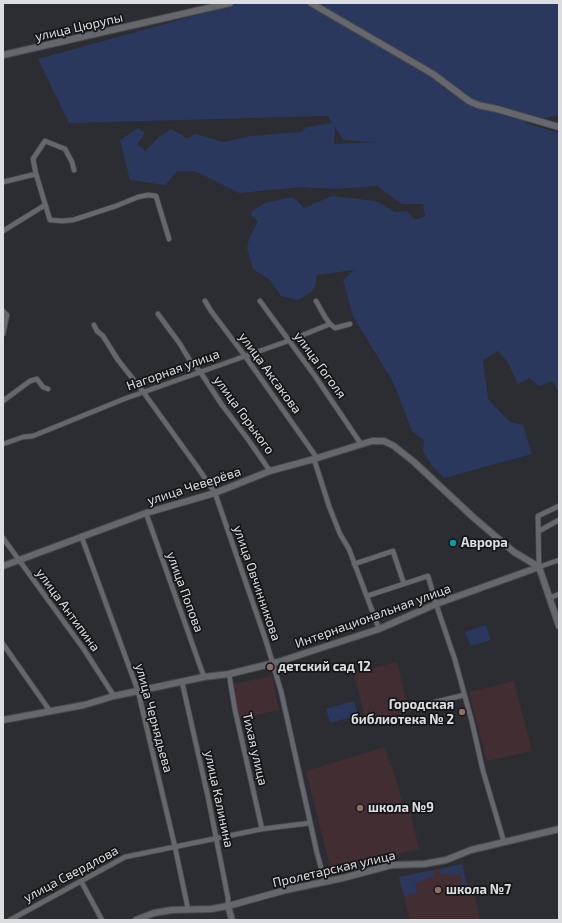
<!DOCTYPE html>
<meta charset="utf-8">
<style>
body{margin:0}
#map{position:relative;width:562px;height:923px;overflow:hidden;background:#2b2d32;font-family:"Exo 2",sans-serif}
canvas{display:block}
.frame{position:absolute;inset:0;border:4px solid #dbdde0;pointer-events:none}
</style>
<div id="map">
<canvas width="562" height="923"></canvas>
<div class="frame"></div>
</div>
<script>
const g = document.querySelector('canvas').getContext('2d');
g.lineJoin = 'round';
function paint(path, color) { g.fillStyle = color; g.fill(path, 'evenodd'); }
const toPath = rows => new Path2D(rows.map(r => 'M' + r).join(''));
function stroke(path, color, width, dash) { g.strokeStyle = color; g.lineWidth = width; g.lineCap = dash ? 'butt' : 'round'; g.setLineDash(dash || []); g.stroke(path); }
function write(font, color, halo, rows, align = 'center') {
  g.font = font + ' "Exo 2",sans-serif'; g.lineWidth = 3.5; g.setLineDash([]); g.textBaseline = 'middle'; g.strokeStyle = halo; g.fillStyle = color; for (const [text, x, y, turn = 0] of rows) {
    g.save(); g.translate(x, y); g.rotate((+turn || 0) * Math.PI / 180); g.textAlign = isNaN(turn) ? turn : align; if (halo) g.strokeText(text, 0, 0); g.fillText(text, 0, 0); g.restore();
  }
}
paint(toPath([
 [397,662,409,712,366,722,354,673,356,672],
 [272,676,279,710,241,718,238,717,233,684],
 [514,681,532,751,487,761,469,692],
 [385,747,390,766,392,766,405,812,410,811,419,849,331,870,306,771],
 [462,864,467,884,472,883,480,920,410,920,399,877]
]), '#422e32');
paint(toPath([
 [241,3,559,3,559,115,525,123,559,133,559,390,557,390,553,381,539,386,529,378,518,384,507,361,498,351,483,360,488,399,510,422,523,425,532,454,444,478,433,467,423,451,424,440,412,431,393,382,353,316,343,280,354,270,317,275,315,287,310,293,298,300,281,296,270,280,253,269,247,248,249,239,258,221,251,216,252,211,265,203,293,197,304,208,332,196,376,201,395,212,407,211,415,220,425,216,423,204,402,204,377,186,334,189,302,187,239,193,195,171,177,171,165,185,130,180,120,140,138,128,145,133,138,144,145,151,159,137,171,129,187,138,196,134,223,142,251,136,301,132,307,127,332,123,328,116,69,123,38,59],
 [335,127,343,140,375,142,334,144],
 [486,625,491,640,471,646,465,632],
 [354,701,358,715,330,723,326,709],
 [462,864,467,885,463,886,460,874,450,876,449,874,440,874,439,869],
 [433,870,434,875,433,877,425,878,426,880,415,883,417,893,404,896,399,877]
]), '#2a385d');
const street = toPath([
 [74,170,72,162,65,149,45,141,33,159,36,174,50,220,63,221,73,220,116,206,138,197,148,195,156,196,169,239],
 [3,182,36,174],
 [3,231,45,205],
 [205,301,211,311,245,356,317,458],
 [260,301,315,376,361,444],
 [316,301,325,317,330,324],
 [3,311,7,315,3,334],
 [158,314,180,344,189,359,201,373,222,405,247,438,270,471],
 [94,325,97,331,103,336,118,360,144,393,198,468,215,493,266,641,281,691,317,853,325,882],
 [3,401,30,381,37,379,43,387,48,389],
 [3,444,23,437,33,436,124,399,288,341,330,324,335,328,350,324],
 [314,459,329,506,340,534,349,549,379,629],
 [559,506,538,516,539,567,559,560],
 [146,513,204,677],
 [539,531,559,520],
 [3,538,83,648,114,696],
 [82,538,138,691,175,847,188,909],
 [354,564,393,551,404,584],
 [367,596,428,576,436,604,455,660,472,722,483,771,504,842],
 [550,598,559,594],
 [3,644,50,711],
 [229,674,235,710,262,829],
 [182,682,208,797,228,898,228,906],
 [411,708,464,695],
 [81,881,102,920],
 [10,920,125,857,262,829,310,823]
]);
const secondary = toPath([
 [311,3,433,74,469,101,478,105,497,109,559,127],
 [3,55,230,3],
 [3,566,146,513,215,493,270,471,314,459,372,441,384,441,394,446,414,462,474,518,514,552,539,567],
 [539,567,559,626],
 [3,720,84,705,114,696,204,677,229,674,278,662,379,629,436,604,539,567],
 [228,906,232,920],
 [136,920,154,913,172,910,211,909,228,906,286,890,343,878,392,865,424,864,446,860,471,850,559,829]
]);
stroke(street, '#47494d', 6);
stroke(secondary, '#47494d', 8);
stroke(street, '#65676d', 4.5);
stroke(secondary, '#65676d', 6);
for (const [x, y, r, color] of [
 [453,543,4,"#0f9aa8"],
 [270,667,4,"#8d6e63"],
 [462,712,4,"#8d6e63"],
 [360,808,4,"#8d6e63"],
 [438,890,4,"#8d6e63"]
]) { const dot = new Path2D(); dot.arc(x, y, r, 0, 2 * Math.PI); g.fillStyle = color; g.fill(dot); stroke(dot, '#141518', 1.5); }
write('13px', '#dbdde0', '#141518', [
 ["улица Цюрупы",79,27,-13],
 ["улица Гоголя",320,365,54],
 ["Нагорная улица",173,370,-20],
 ["улица Аксакова",270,373,54],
 ["улица Горького",244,415,54],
 ["улица Чеверёва",194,486,-18],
 ["улица Овчинникова",257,583,71],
 ["улица Попова",185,592,70],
 ["улица Антипина",68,610,54],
 ["Интернациональная улица",373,616,-20],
 ["улица Чернядьева",154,718,75],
 ["Тихая улица",255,749,77],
 ["улица Калинина",219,799,78],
 ["Пролетарская улица",334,869,-13],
 ["улица Свердлова",71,874,-28]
]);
write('bold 13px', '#dbdde0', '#141518', [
 ["Аврора",461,543],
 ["детский сад 12",278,667],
 ["Городская",454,705,"right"],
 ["библиотека № 2",454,720,"right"],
 ["школа №9",368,808],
 ["школа №7",446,890]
], 'left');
</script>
